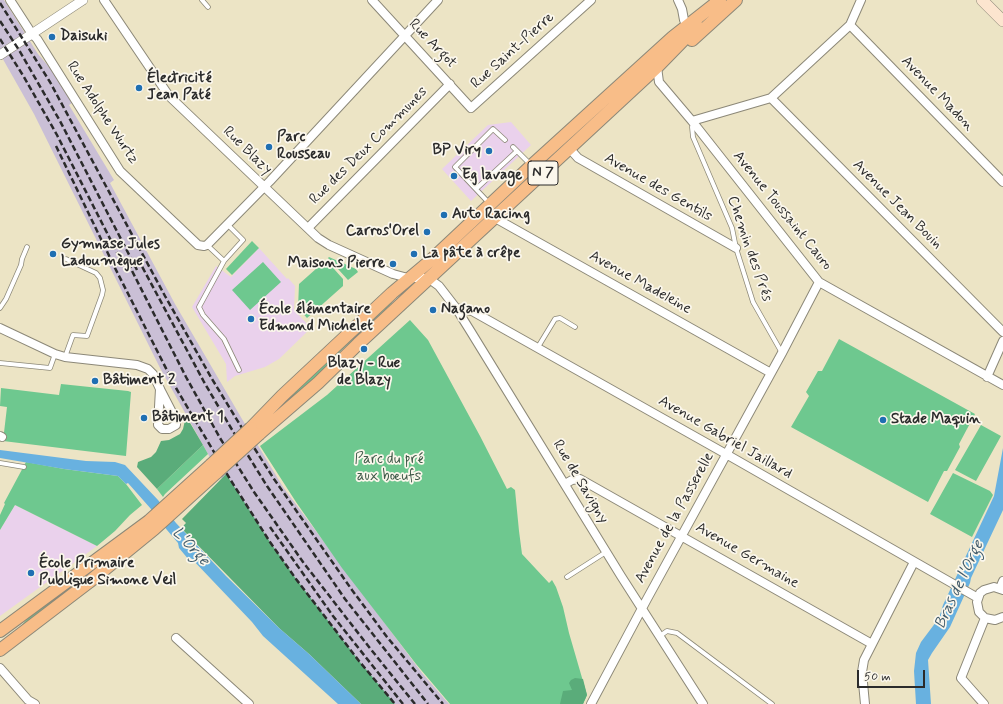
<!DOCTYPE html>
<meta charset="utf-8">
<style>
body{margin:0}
#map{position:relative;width:1003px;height:704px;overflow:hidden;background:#ece4c5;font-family:Mynerve,sans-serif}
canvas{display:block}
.scale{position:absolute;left:857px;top:670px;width:68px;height:18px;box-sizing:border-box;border:2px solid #2b2b2b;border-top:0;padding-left:5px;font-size:12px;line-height:14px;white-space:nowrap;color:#2b2b2b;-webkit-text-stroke:3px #fbf7ec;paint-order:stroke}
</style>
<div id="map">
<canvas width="1003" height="704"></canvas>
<div class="scale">50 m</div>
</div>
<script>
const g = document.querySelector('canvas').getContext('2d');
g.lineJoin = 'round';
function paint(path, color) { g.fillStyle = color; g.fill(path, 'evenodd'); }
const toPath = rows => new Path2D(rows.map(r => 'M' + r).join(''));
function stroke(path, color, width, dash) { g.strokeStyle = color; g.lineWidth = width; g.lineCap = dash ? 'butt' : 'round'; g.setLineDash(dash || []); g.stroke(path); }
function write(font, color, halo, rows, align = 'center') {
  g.font = font + ' Mynerve,sans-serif'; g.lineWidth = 3.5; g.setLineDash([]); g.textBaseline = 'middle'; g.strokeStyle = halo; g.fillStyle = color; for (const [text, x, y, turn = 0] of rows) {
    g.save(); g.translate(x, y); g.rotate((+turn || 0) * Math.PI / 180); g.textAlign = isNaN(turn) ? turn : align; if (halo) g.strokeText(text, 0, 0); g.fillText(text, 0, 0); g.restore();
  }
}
paint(toPath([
 [511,122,531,145,471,201,442,169,488,125],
 [259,248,287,279,288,278,295,286,294,310,311,328,279,359,265,367,235,376,227,382,226,364,192,307,216,266,231,277],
 [15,505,97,546,0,616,0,530]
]), '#ead1ec');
paint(toPath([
 [0,0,4,0,38,54,50,68,72,103,69,105,114,180,110,183,175,304,242,419,283,487,422,673,449,704,388,704,222,479,160,368,34,114,0,54]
]), '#cabfd6');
paint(toPath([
 [252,241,259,248,232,275,226,269],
 [329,257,356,269,358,272,348,280,328,258],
 [326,260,343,279,343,286,307,318,298,308,299,284],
 [263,262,281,282,250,310,232,290],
 [390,301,392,303,332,359,321,374,268,421,280,403],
 [410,320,428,340,480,436,507,489,511,487,515,490,519,531,522,554,549,583,552,580,556,587,563,607,569,633,587,695,583,704,450,704,416,664,342,568,296,502,260,446,327,395],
 [839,339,975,414,959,444,960,447,947,471,944,471,928,502,791,427,809,396,806,392,818,371,822,371],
 [61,384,128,391,131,392,126,456,3,441,7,407,0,406,1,388,59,395],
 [981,425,1001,436,976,481,955,470],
 [203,445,208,454,165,494,163,497,157,489],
 [26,462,64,469,118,476,126,484,142,505,130,515,115,531,97,546,15,505,0,530,0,515,5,504,4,503],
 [953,473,990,491,993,495,972,537,930,514],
 [126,542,129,545,17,630,35,611]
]), '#6ec88f');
paint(toPath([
 [186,416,203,445,157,489,137,467,138,462,151,457,156,452,161,441,169,440,180,434,183,429],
 [226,474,270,542,296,579,359,661,395,704,361,704,309,654,279,628,181,528,186,523,182,519],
 [575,678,583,679,587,695,583,704,560,704,563,691,572,690,569,683,571,680]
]), '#5aac7a');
paint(toPath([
 [1003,448,1003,510,971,578,970,583,950,627,932,653,928,660,931,704,916,704,914,671,916,653,921,642,939,618,943,605,994,496],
 [0,450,86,461,115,462,125,465,158,500,176,523,226,576,279,628,309,654,361,704,338,704,263,636,252,622,191,558,189,560,179,548,178,543,167,530,151,509,128,483,126,484,118,476,64,469,0,458]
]), '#68b1e0');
const service = toPath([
 [202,0,208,7],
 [692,127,693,137,732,228,736,248,753,302,782,353],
 [513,147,531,165],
 [476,189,517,151],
 [489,203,455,167,493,129,505,140],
 [207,245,224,261,243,240,228,225],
 [224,261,199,307,203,315,224,339,239,370],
 [0,308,6,299,21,265,22,259,27,247],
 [538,347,555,319,560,318,575,327],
 [65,357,73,335,87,336,102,295,103,290,100,278,96,273,66,259],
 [0,363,50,368,55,354],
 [0,463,24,467],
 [567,577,606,552],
 [660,636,667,631,677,633,772,704]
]);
const minor = toPath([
 [10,0,32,34,37,39,120,171,198,245,204,246,207,245,270,181,438,0],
 [104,0,169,96,318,238,329,245,393,274,408,278,428,278,439,286,456,308,471,332,621,576,703,704],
 [372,0,471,108,591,0],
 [678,0,682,9,684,20],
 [850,25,1003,182],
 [657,67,659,82,692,121,819,282,1003,385],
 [771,98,1003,332],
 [692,121,771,98,850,25,861,0],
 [569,148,578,158,736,248],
 [495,218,771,373],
 [308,228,450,84],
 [456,308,472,311,726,454,978,598],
 [0,328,55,354,65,357,137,365,148,369,153,374,160,389,176,420,176,425,169,429,162,429,158,425,160,389],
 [987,377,1003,341],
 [0,436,2,437],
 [565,484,572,480,580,479,872,644],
 [1000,588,1003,581],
 [1003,590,994,587,984,590,980,593,977,602,979,612,985,618,995,620,1003,617],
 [176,638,249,704],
 [0,668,28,700,35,704],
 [591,704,647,599,782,353,819,282],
 [865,704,862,672,864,660,914,562],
 [984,704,961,678,985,618]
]);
const tertiary = toPath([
 [0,55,83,0]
]);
const secondary = toPath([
 [982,0,1003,21]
]);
const primary = toPath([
 [692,40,736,0],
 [251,428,282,396,392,293,430,261,532,165,673,37,720,0],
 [259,434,318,383,358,344,657,67,697,26],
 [0,631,149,521,211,465],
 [0,650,89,582,154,529,217,472]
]);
stroke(service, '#8c8878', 5.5);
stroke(minor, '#8c8878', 10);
stroke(tertiary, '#8c8878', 10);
stroke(secondary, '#8c8878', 12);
stroke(primary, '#8c8878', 14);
stroke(service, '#fff', 4);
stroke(minor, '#fff', 8);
stroke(tertiary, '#fff', 9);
stroke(secondary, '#fce5cf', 11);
stroke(primary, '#f8bd88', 12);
stroke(toPath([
 [0,3,50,82,165,296,212,379,253,446,274,479,352,590,387,637,443,704],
 [0,21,19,50,60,121,137,270],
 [0,39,24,77,57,135,127,272],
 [56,146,115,268,176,388,230,479,270,542,296,579,359,661,395,704],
 [138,259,204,382,231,428,267,486,345,599,428,704],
 [128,263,186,377,220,438,254,492,303,562,369,647,415,704],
 [270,527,333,616,403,704]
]), '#2b2b2b', 2.5, [6, 3]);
const primaryBridge = toPath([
 [211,465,251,428],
 [217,472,259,434]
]);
stroke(primaryBridge, '#8c8878', 14, []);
stroke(primaryBridge, '#f8bd88', 12);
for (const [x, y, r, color] of [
 [52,37,4,"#1f6fb2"],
 [139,88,4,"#1f6fb2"],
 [269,147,4,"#1f6fb2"],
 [489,151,4,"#1f6fb2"],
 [454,176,4,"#1f6fb2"],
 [444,215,4,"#1f6fb2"],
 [427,232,4,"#1f6fb2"],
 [53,254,4,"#1f6fb2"],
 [414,254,4,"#1f6fb2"],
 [393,264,4,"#1f6fb2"],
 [433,310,4,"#1f6fb2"],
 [251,319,4,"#1f6fb2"],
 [364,349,4,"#1f6fb2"],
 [95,381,4,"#1f6fb2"],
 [144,418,4,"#1f6fb2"],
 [883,420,4,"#1f6fb2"],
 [31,573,4,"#1f6fb2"]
]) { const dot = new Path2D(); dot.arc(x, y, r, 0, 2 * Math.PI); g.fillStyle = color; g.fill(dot); stroke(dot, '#fbf7ec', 1.5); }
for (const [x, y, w] of [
 [543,173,30]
]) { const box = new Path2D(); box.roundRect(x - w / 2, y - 12, w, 24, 3); g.fillStyle = '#fbf7ec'; g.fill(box); stroke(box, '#2b2b2b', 1); }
write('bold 14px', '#2b2b2b', null, [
 ["N 7",543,173]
]);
write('bold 15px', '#2b2b2b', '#fbf7ec', [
 ["Daisuki",60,37],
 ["Électricité",147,79],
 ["Jean Paté",147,96],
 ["Parc",277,138],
 ["Rousseau",277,155],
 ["BP Viry",481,151,"right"],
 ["Eg lavage",462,176],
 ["Auto Racing",452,215],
 ["Carros'Orel",419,232,"right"],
 ["Gymnase Jules",61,245],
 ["Ladoumègue",61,262],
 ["La pâte à crêpe",422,254],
 ["Maisons Pierre",385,264,"right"],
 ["École élémentaire",259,310],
 ["Edmond Michelet",259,327],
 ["Nagano",441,310],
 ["Blazy - Rue",364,364,"center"],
 ["de Blazy",364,381,"center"],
 ["Bâtiment 2",103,381],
 ["Bâtiment 1",152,418],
 ["Stade Maquin",891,420],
 ["École Primaire",39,564],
 ["Publique Simone Veil",39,581]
], 'left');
write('15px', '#2b2b2b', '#fbf7ec', [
 ["Rue Argot",432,44,46],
 ["Rue Saint-Pierre",513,51,-42],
 ["Avenue Madon",937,94,46],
 ["Rue Adolphe Wurtz",102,113,57],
 ["Rue des Deux Communes",369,146,-45],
 ["Rue Blazy",247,151,44],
 ["Avenue des Gentils",658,188,30],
 ["Avenue Jean Bouin",897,205,45],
 ["Avenue Toussaint Cauro",782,211,51],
 ["Chemin des Prés",749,249,71],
 ["Avenue Madeleine",640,283,29],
 ["Avenue Gabriel Jaillard",725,438,30],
 ["Rue de Savigny",580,482,59],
 ["Avenue de la Passerelle",675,518,-61],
 ["Avenue Germaine",747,556,30]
]);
write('15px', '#3f5a49', '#fbf7ec', [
 ["Parc du pré",389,460],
 ["aux bœufs",389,477]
]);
write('italic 16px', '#405a6a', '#fbf7ec', [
 ["L'Orge",190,547,47],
 ["Bras de l'Orge",960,585,-65]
]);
</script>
